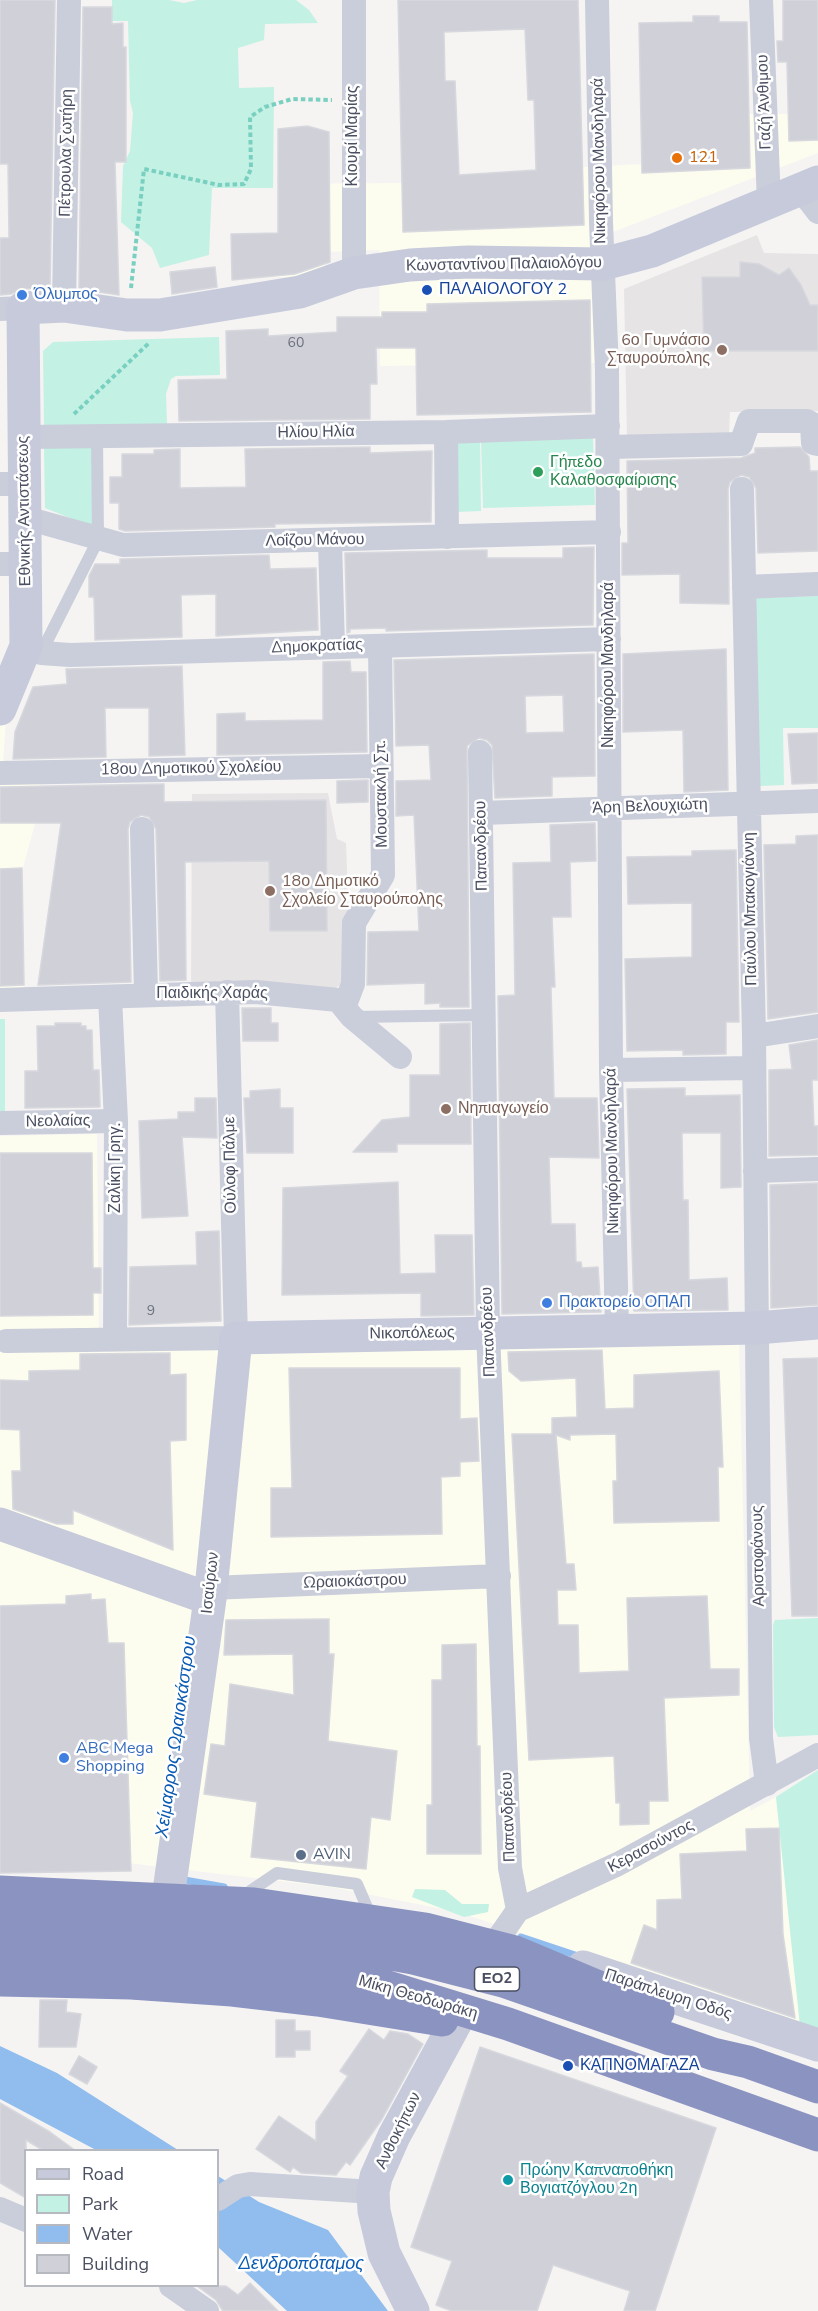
<!DOCTYPE html>
<meta charset="utf-8">
<style>
body{margin:0}
#map{position:relative;width:818px;height:2311px;overflow:hidden;background:#f5f4f3;font-family:"Nunito Sans",sans-serif}
canvas{display:block}
.legend{position:absolute;left:24px;top:2149px;width:195px;height:138px;box-sizing:border-box;background:#fff;border:2px solid #b7b9c0;margin:0;padding:8px 10px;list-style:none;font-size:18px;color:#4a4f61}
.legend li{display:flex;align-items:center;gap:12px;height:30px}
.legend b{width:30px;border:2px solid #b7b9c0}
</style>
<div id="map">
<canvas width="818" height="2311"></canvas>
<ul class="legend">
<li><b style="height:8px;background:#c6cadb"></b>Road</li>
<li><b style="height:16px;background:#c3f1e3"></b>Park</li>
<li><b style="height:16px;background:#90bdee"></b>Water</li>
<li><b style="height:16px;background:#d0d1d8"></b>Building</li>
</ul>
</div>
<script>
const g = document.querySelector('canvas').getContext('2d');
g.lineJoin = 'round';
function paint(path, color) { g.fillStyle = color; g.fill(path, 'evenodd'); }
const toPath = rows => new Path2D(rows.map(r => 'M' + r).join(''));
function stroke(path, color, width, dash) { g.strokeStyle = color; g.lineWidth = width; g.lineCap = dash ? 'butt' : 'round'; g.setLineDash(dash || []); g.stroke(path); }
function write(font, color, halo, rows, align = 'center') {
  g.font = font + ' "Nunito Sans",sans-serif'; g.lineWidth = 5; g.setLineDash([]); g.textBaseline = 'middle'; g.strokeStyle = halo; g.fillStyle = color; for (const [text, x, y, turn = 0] of rows) {
    g.save(); g.translate(x, y); g.rotate((+turn || 0) * Math.PI / 180); g.textAlign = isNaN(turn) ? turn : align; if (halo) g.strokeText(text, 0, 0); g.fillText(text, 0, 0); g.restore();
  }
}
paint(toPath([
 [818,63,818,153,592,240,595,363,380,366,379,250,326,252,325,276,231,278,231,234,278,233,278,184,402,183,481,176,481,173,642,164,641,114,788,114,787,64],
 [0,664,9,669,2,780,40,783,37,816,17,890,24,987,0,989],
 [97,1134,99,1351,739,1339,750,1811,776,1797,800,2026,458,1912,331,1887,128,1863,0,1862,0,1136]
]), '#fdfdef');
paint(toPath([
 [757,235,764,253,818,254,818,411,730,412,729,433,627,437,624,289],
 [328,793,337,839,346,843,351,978,334,989,191,990,192,794]
]), '#e6e4e5');
paint(toPath([
 [112,0,169,0,184,3,197,0,296,0,309,10,318,23,265,24,264,40,238,48,239,88,274,87,273,188,212,188,209,255,160,268,152,248,121,222,123,166,130,151,133,113,130,101,128,21,112,21],
 [219,337,220,375,176,376,171,379,166,394,167,424,44,428,43,351,53,342],
 [593,437,595,505,483,508,481,440],
 [480,440,481,511,456,512,452,441],
 [94,446,95,528,45,508,44,448],
 [818,596,818,728,783,728,784,785,760,786,755,598],
 [0,1019,5,1019,5,1117,0,1117],
 [818,1618,818,1735,778,1737,774,1727,773,1625,775,1620],
 [818,1770,818,2032,800,2026,776,1797],
 [415,1889,445,1890,462,1904,489,1904,488,1912,464,1917,412,1897]
]), '#c3f1e3');
paint(toPath([
 [0,2046,57,2073,178,2150,96,2150,0,2099],
 [218,2176,259,2202,328,2230,388,2311,287,2311,218,2247]
]), '#90bdee');
stroke(toPath([
 [179,1879,224,1887],
 [521,1937,581,1957]
]), '#90bdee', 7);
const building = toPath([
 [0,0,55,0,50,288,22,289,11,294,0,295,0,238,9,238,8,164,0,164,0,0],
 [398,0,578,0,584,225,403,232,398,0],
 [525,29,528,100,534,100,536,170,459,175,455,81,445,81,444,32,525,29],
 [783,0,818,0,818,140,789,141,787,62,778,62,777,41,783,41,783,0],
 [83,7,112,7,112,24,123,23,123,47,126,47,126,162,115,162,119,295,79,289,83,7],
 [693,16,719,16,719,22,747,22,750,168,642,173,639,23,693,22,693,16],
 [307,126,329,132,330,262,295,274,232,280,231,234,278,233,278,129,307,126],
 [740,262,759,264,779,275,789,268,801,285,810,305,818,305,818,351,704,351,702,277,740,277,740,262],
 [215,267,217,287,172,294,170,272,215,267],
 [590,300,591,412,417,415,416,348,376,348,377,384,370,384,370,419,179,421,178,380,227,379,226,331,268,329,268,336,337,332,337,317,382,317,382,312,427,312,427,304,590,300],
 [370,447,370,453,432,451,431,522,275,524,275,527,125,531,119,529,119,503,110,503,110,477,122,477,122,454,154,454,154,450,180,449,180,488,246,487,245,449,370,447],
 [800,447,809,457,810,471,818,471,818,551,758,553,756,488,749,477,741,475,730,482,728,489,729,604,680,603,680,574,622,575,622,543,628,543,627,461,741,458,755,453,755,448,800,447],
 [594,547,593,625,386,631,386,628,350,629,350,632,347,633,345,553,487,550,487,558,563,558,563,548,594,547],
 [269,555,270,569,316,568,318,630,216,636,216,594,181,595,182,637,95,640,94,597,89,597,89,576,95,564,120,564,120,559,269,555],
 [726,649,728,790,684,792,683,730,623,732,623,654,726,649],
 [594,654,595,776,552,777,552,796,495,798,492,745,487,740,479,738,467,746,469,1007,440,1007,440,1003,425,1004,425,983,367,985,368,932,419,931,414,815,396,816,396,781,431,780,429,745,396,746,394,660,594,654],
 [563,695,564,732,526,733,525,696,563,695],
 [350,661,351,672,366,672,367,752,217,755,217,714,245,713,245,721,323,720,323,662,350,661],
 [182,666,185,755,149,756,149,708,105,708,106,757,13,759,15,732,33,687,67,684,66,669,182,666],
 [818,733,818,783,792,784,788,734,818,733],
 [368,780,368,802,337,803,337,781,368,780],
 [164,784,164,802,326,800,327,931,270,931,269,861,185,862,186,980,160,981,156,829,149,817,141,815,130,822,128,829,131,982,38,985,61,823,0,823,0,787,164,784],
 [595,823,596,861,570,862,571,917,552,917,555,987,551,987,554,1098,597,1098,599,1158,549,1157,551,1224,575,1224,576,1262,581,1262,582,1268,598,1267,601,1312,502,1314,498,996,515,995,513,863,551,862,550,825,595,823],
 [818,835,818,1012,768,1019,764,845,796,844,796,836,818,835],
 [736,850,739,1022,726,1022,726,1054,683,1055,683,1050,627,1051,625,959,692,957,692,903,628,904,627,857,692,856,692,851,736,850],
 [22,868,24,985,0,986,0,869,22,868],
 [242,1008,271,1008,271,1023,278,1023,278,1041,243,1041,242,1008],
 [55,1023,81,1023,81,1026,86,1026,86,1030,92,1030,93,1070,99,1070,100,1107,25,1108,25,1071,38,1071,37,1026,55,1026,55,1023],
 [470,1023,471,1144,397,1144,397,1152,353,1152,382,1120,410,1117,410,1075,440,1075,440,1024,470,1023],
 [818,1040,818,1080,812,1080,814,1126,818,1126,818,1155,769,1156,769,1070,792,1069,789,1045,818,1040],
 [685,1088,685,1096,740,1095,741,1187,721,1188,721,1133,682,1133,683,1200,688,1200,689,1280,727,1278,728,1310,634,1311,627,1089,685,1088],
 [280,1089,280,1108,293,1108,293,1153,247,1153,244,1098,250,1098,250,1091,280,1089],
 [195,1098,216,1098,217,1138,182,1137,188,1216,142,1218,139,1121,178,1119,178,1112,195,1112,195,1098],
 [0,1153,92,1153,93,1268,101,1268,101,1293,93,1293,93,1315,0,1316,0,1153],
 [398,1182,400,1274,436,1273,435,1235,472,1235,474,1315,421,1316,421,1293,282,1295,283,1188,398,1182],
 [818,1183,818,1305,771,1308,770,1185,818,1183],
 [219,1231,221,1321,129,1325,130,1267,197,1265,196,1232,219,1231],
 [602,1350,605,1409,634,1408,634,1375,719,1371,723,1467,718,1467,719,1521,614,1523,613,1481,617,1481,616,1434,570,1435,570,1440,556,1435,566,1564,574,1564,576,1590,557,1590,558,1625,578,1625,579,1673,629,1671,627,1598,707,1596,710,1669,739,1669,739,1695,664,1698,668,1801,649,1801,649,1824,620,1825,620,1803,616,1803,614,1756,529,1760,512,1434,552,1434,552,1418,577,1417,576,1378,521,1381,509,1371,508,1352,602,1350],
 [170,1353,170,1375,186,1374,186,1440,170,1441,173,1550,73,1510,73,1524,57,1524,13,1509,12,1471,21,1471,20,1430,0,1429,0,1380,29,1381,29,1371,80,1370,80,1354,170,1353],
 [818,1358,818,1616,792,1616,783,1359,818,1358],
 [289,1368,460,1368,460,1419,477,1418,479,1461,460,1462,460,1476,441,1477,442,1534,271,1537,271,1488,292,1488,289,1368],
 [91,1594,91,1600,105,1599,108,1643,124,1643,131,1871,0,1873,0,1606,66,1604,66,1596,91,1594],
 [329,1619,329,1654,334,1654,328,1741,397,1751,390,1820,371,1817,366,1869,251,1857,257,1802,204,1794,211,1744,225,1746,230,1684,294,1695,293,1654,224,1655,226,1620,329,1619],
 [476,1644,477,1746,480,1746,481,1854,427,1854,427,1805,432,1805,432,1680,442,1680,442,1645,476,1644],
 [779,1828,783,1934,795,2018,631,1963,644,1925,657,1930,657,1900,682,1899,680,1854,747,1851,746,1829,779,1828],
 [40,2000,67,2000,66,2012,81,2014,76,2047,39,2047,40,2000],
 [276,2020,295,2020,295,2031,310,2031,310,2050,295,2050,295,2057,276,2057,276,2020],
 [369,2029,384,2040,390,2031,408,2034,423,2044,382,2119,350,2165,346,2162,336,2175,301,2173,293,2167,290,2172,256,2149,279,2116,316,2141,316,2122,348,2076,340,2071,369,2029],
 [480,2047,716,2128,655,2311,624,2311,630,2291,553,2265,537,2311,452,2311,436,2305,452,2261,411,2247,480,2047],
 [79,2056,97,2067,87,2084,69,2074,79,2056],
 [0,2103,50,2132,76,2151,44,2151,26,2140,26,2198,0,2183,0,2103],
 [250,2283,278,2311,223,2311,216,2300,197,2286,226,2286,238,2295,250,2283]
]);
paint(building, '#d0d1d8');
stroke(building, '#d7d7de', 1.5);
stroke(toPath([
 [131,288,144,169,219,185,244,184,251,169,250,117,265,107,292,99,332,100],
 [74,414,149,343]
]), '#7ad0c0', 4, [4.5, 3]);
stroke(toPath([
 [41,653,98,540,97,435],
 [354,1017,485,1015],
 [243,1896,277,1873,357,1884,372,1919]
]), '#cacdda', 12);
stroke(toPath([
 [354,0,354,273],
 [597,0,601,222,607,370,611,1070,617,1330],
 [761,0,769,203],
 [801,190,818,212],
 [64,306,69,0],
 [0,309,23,308],
 [446,432,447,537],
 [25,437,446,432,608,426],
 [608,447,741,444,749,421,807,421,812,424,813,443,818,444],
 [0,484,25,484],
 [742,489,754,1036,761,1738,767,1784],
 [26,518,123,545,609,532],
 [330,542,333,647],
 [0,564,27,564],
 [744,587,818,584],
 [26,646,41,653,70,655,609,639],
 [480,752,488,1332,510,1868,518,1910],
 [0,773,381,766],
 [482,813,818,801],
 [142,829,146,994],
 [110,997,116,1121,115,1339],
 [0,1000,256,992,338,1000,352,1017,400,1057],
 [345,1005,353,984,354,923,383,875,380,646],
 [754,1036,818,1026],
 [611,1070,754,1068],
 [0,1123,116,1121],
 [755,1171,818,1169],
 [6,1341,236,1338,227,992],
 [211,1588,499,1576],
 [493,1946,518,1910,618,1864,818,1755],
 [218,2199,238,2186,250,2184,373,2192],
 [0,2209,26,2220],
 [171,2286,207,2311]
]), '#cacdda', 24);
stroke(toPath([
 [0,709,26,646,23,308,64,306,127,315,160,315,300,292,354,273,410,265,468,262,603,264,652,251,818,182],
 [0,1524,210,1599],
 [168,1898,210,1599,236,1338,756,1328,818,1323],
 [583,1967,818,2045],
 [413,2311,384,2253,374,2211,373,2192,376,2177,394,2136,456,2022]
]), '#c6cadb', 33);
stroke(toPath([
 [0,1892,254,1904,425,1929,515,1952,658,2012],
 [0,1922,100,1924,251,1934,342,1945,413,1958,503,1981,713,2054,748,2062,818,2087],
 [0,1949,98,1950,204,1958,259,1963,378,1984,508,2024,818,2135],
 [0,1980,131,1983,232,1990,318,2000,442,2020]
]), '#8b94c1', 33);
for (const [x, y, r, color] of [
 [677,158,6,"#e8710a"],
 [427,290,6,"#1a4fb4"],
 [22,295,6,"#3f7fe0"],
 [722,350,6,"#8d6e63"],
 [538,472,6,"#2e9e5b"],
 [270,891,6,"#8d6e63"],
 [446,1109,6,"#8d6e63"],
 [547,1303,6,"#3f7fe0"],
 [64,1758,6,"#3f7fe0"],
 [301,1855,6,"#5c6f8a"],
 [568,2066,6,"#1a4fb4"],
 [508,2180,6,"#0f9aa8"]
]) { const dot = new Path2D(); dot.arc(x, y, r, 0, 2 * Math.PI); g.fillStyle = color; g.fill(dot); stroke(dot, '#fff', 2); }
write('14px', '#6c707f', null, [
 ["60",296,344],
 ["9",151,1312]
]);
for (const [x, y, w] of [
 [497,1979,45]
]) { const box = new Path2D(); box.roundRect(x - w / 2, y - 12, w, 24, 4.5); g.fillStyle = '#fff'; g.fill(box); stroke(box, '#4a4f61', 1.5); }
write('bold 15px', '#4a4f61', null, [
 ["ΕΟ2",497,1979]
]);
write('16px', '#4a4f61', '#fff', [
 ["Γαζή Άνθιμου",765,102,-92],
 ["Κιουρί Μαρίας",353,136,-90],
 ["Πέτρουλα Σωτήρη",67,153,-89],
 ["Νικηφόρου Μανδηλαρά",600,161,-91],
 ["Κωνσταντίνου Παλαιολόγου",504,265,-1],
 ["Ηλίου Ηλία",316,433,-1],
 ["Εθνικής Αντιστάσεως",25,511,-91],
 ["Λοΐζου Μάνου",315,541,-1],
 ["Δημοκρατίας",317,647,-2],
 ["Νικηφόρου Μανδηλαρά",609,665,-90],
 ["18ου Δημοτικού Σχολείου",191,769,-1],
 ["Μουστακλή Σπ.",382,794,-91],
 ["Άρη Βελουχιώτη",650,807,-2],
 ["Παπανδρέου",482,846,-91],
 ["Παύλου Μπακογιάννη",751,909,-91],
 ["Παιδικής Χαράς",212,994],
 ["Νεολαίας",58,1122,-1],
 ["Νικηφόρου Μανδηλαρά",613,1151,-91],
 ["Ούλοφ Πάλμε",231,1165,-91],
 ["Ζαλίκη Γρηγ.",116,1168,-90],
 ["Παπανδρέου",489,1332,-92],
 ["Νικοπόλεως",412,1334,-1],
 ["Αριστοφάνoυς",759,1556,-91],
 ["Ωραιοκάστρου",355,1582,-2],
 ["Ισαύρων",211,1583,-84],
 ["Παπανδρέου",509,1817,-92],
 ["Κερασούντος",651,1847,-28],
 ["Παράπλευρη Οδός",668,1995,18],
 ["Μίκη Θεοδωράκη",418,1998,16],
 ["Ανθοκήπων",399,2131,-64]
]);
write('16px', '#c56008', '#fff', [
 ["121",689,158]
], 'left');
write('16px', '#164399', '#fff', [
 ["ΠΑΛΑΙΟΛΟΓΟΥ 2",439,290],
 ["ΚΑΠΝΟΜΑΓΑΖΑ",580,2066]
], 'left');
write('16px', '#366cbe', '#fff', [
 ["Όλυμπος",34,295],
 ["Πρακτορείο ΟΠΑΠ",559,1303],
 ["ABC Mega",76,1749],
 ["Shopping",76,1767]
], 'left');
write('16px', '#785e54', '#fff', [
 ["6ο Γυμνάσιο",710,341,"right"],
 ["Σταυρούπολης",710,359,"right"],
 ["18ο Δημοτικό",282,882],
 ["Σχολείο Σταυρούπολης",282,900],
 ["Νηπιαγωγείο",458,1109]
], 'left');
write('16px', '#27864d', '#fff', [
 ["Γήπεδο",550,463],
 ["Καλαθοσφαίρισης",550,481]
], 'left');
write('16px', '#4e5e75', '#fff', [
 ["AVIN",313,1855]
], 'left');
write('16px', '#0d838f', '#fff', [
 ["Πρώην Καπναποθήκη",520,2171],
 ["Βογιατζόγλου 2η",520,2189]
], 'left');
write('italic 18px', '#0b5bb3', '#fff', [
 ["Χείμαρρος Ωραιοκάστρου",177,1737,-82],
 ["Δενδροπόταμος",301,2265]
]);
</script>
